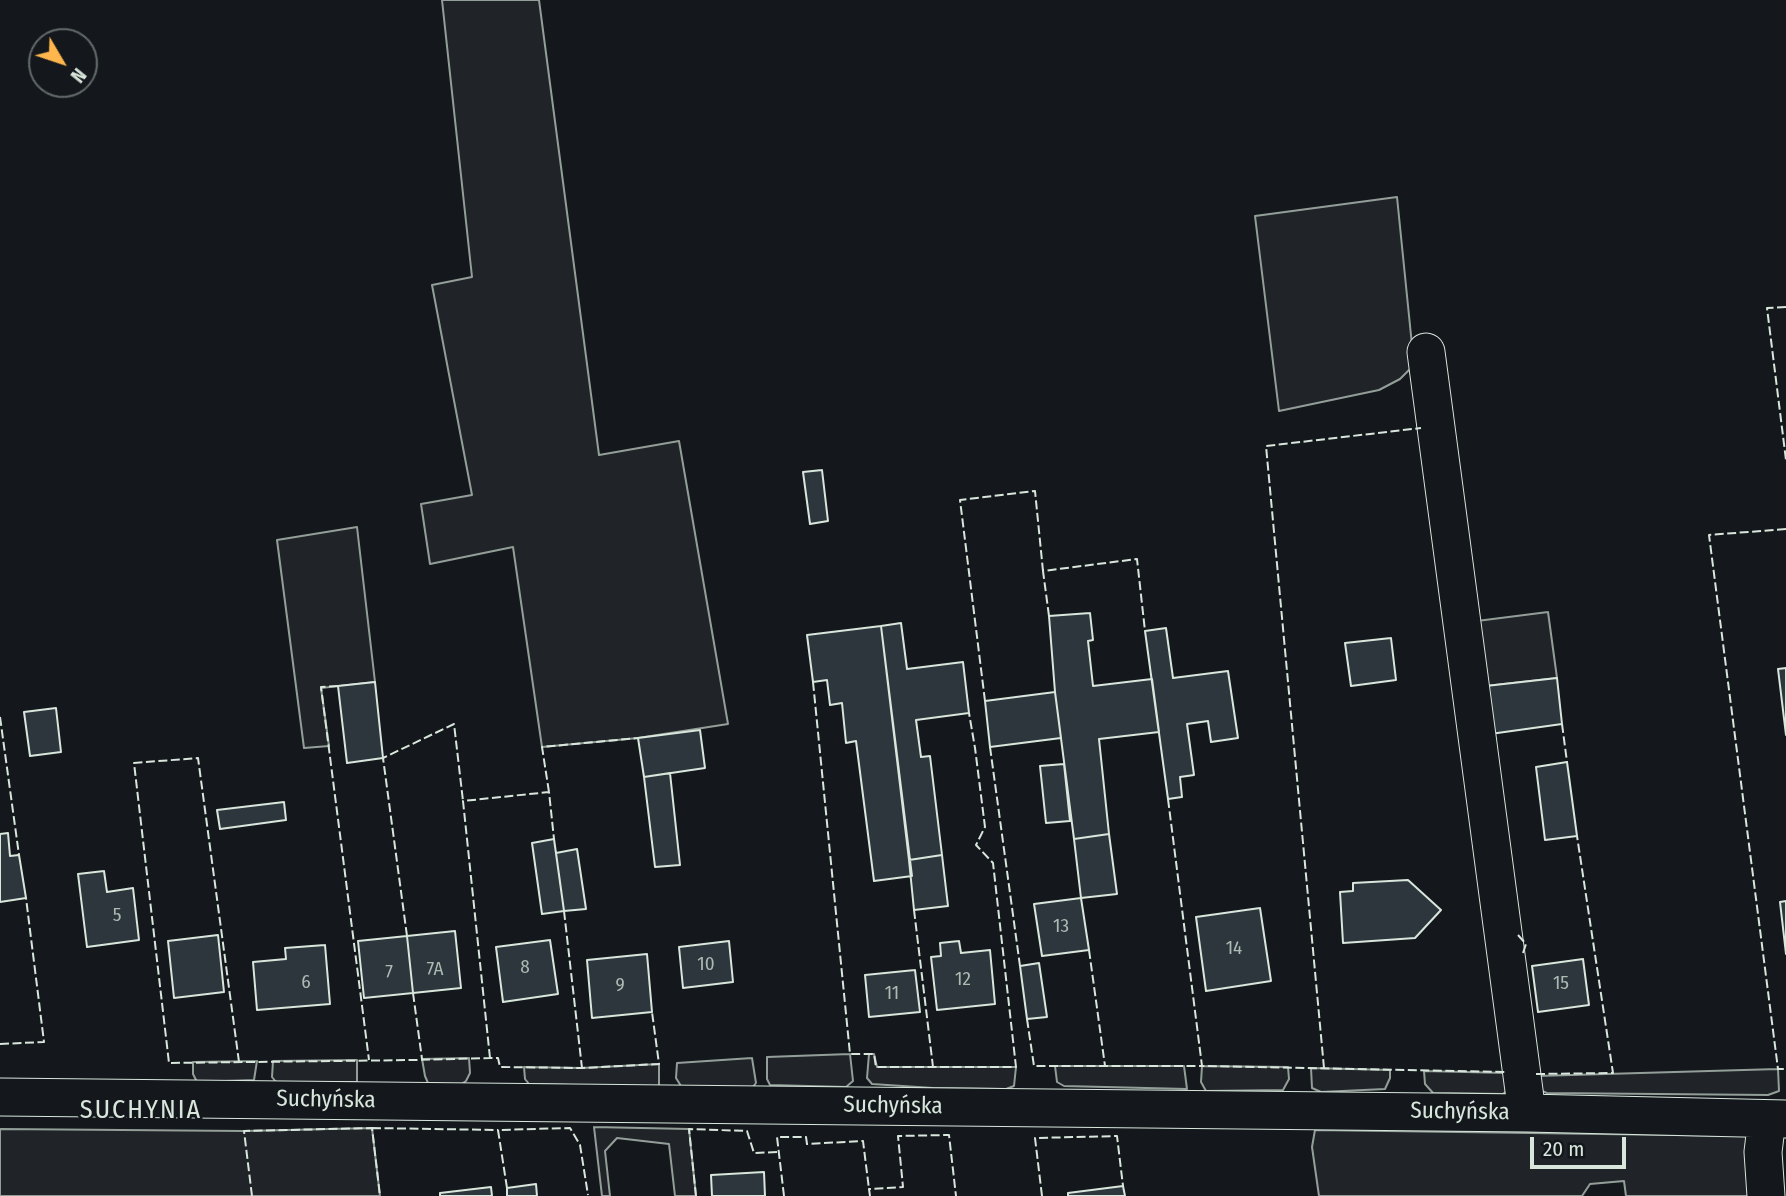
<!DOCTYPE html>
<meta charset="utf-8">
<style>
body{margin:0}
#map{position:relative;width:1786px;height:1196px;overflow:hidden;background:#14181c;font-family:"Fira Sans Condensed",sans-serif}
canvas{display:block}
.north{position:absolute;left:28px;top:28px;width:70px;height:70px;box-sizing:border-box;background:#14181c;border:2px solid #626a69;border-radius:50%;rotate:129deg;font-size:19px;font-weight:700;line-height:28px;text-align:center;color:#d8e6dc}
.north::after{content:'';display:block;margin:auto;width:24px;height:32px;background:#ffb74d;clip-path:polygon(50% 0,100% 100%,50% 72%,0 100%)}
.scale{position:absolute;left:1530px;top:1137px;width:96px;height:32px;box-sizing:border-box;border:4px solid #d8e6dc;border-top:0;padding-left:9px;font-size:21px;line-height:24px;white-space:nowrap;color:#d8e6dc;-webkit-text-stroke:5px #14181c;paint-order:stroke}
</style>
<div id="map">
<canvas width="1786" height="1196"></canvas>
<div class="north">N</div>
<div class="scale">20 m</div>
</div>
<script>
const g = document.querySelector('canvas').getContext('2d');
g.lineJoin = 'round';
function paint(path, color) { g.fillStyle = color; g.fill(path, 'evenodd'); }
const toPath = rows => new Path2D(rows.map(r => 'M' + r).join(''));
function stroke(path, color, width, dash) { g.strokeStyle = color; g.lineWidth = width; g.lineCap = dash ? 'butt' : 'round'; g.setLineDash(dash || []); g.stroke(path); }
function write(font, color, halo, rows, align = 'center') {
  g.font = font + ' "Fira Sans Condensed",sans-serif'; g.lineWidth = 5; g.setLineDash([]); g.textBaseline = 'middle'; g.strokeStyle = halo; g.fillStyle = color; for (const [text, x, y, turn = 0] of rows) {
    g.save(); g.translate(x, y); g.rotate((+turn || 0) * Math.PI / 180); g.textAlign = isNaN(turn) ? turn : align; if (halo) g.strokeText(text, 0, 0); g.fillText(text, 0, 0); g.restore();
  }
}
const green = toPath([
 [442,0,539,0,599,455,679,441,728,724,638,738,542,747,513,547,430,564,421,504,472,495,432,285,472,277,442,0],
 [1397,197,1414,365,1400,379,1379,390,1279,411,1255,216,1397,197],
 [357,527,375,682,321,688,329,746,304,748,277,540,357,527],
 [1548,612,1557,678,1477,687,1469,622,1548,612],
 [850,1054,853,1081,846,1087,770,1085,767,1079,767,1057,850,1054],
 [869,1054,874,1054,877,1067,1016,1067,1014,1086,1006,1089,933,1088,872,1084,867,1078,869,1054],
 [469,1058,470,1073,466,1081,460,1085,428,1083,425,1076,422,1059,469,1058],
 [752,1058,756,1083,752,1088,681,1086,676,1078,677,1063,752,1058],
 [357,1060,357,1082,276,1082,272,1077,273,1061,357,1060],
 [257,1061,254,1080,197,1082,193,1074,193,1062,257,1061],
 [659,1064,659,1087,529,1084,525,1079,524,1067,582,1068,659,1064],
 [1055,1066,1184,1066,1187,1089,1064,1086,1057,1082,1055,1066],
 [1202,1066,1288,1067,1289,1079,1283,1090,1206,1091,1201,1082,1202,1066],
 [1311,1068,1390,1070,1390,1078,1385,1089,1321,1092,1312,1088,1311,1068],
 [1778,1069,1779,1091,1768,1095,1547,1093,1537,1089,1537,1076,1778,1069],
 [1424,1071,1506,1073,1509,1089,1503,1094,1433,1093,1425,1084,1424,1071],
 [594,1127,689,1129,696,1196,675,1196,669,1144,617,1138,605,1151,610,1196,602,1196,594,1127],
 [372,1128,380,1196,0,1196,0,1129,244,1131,372,1128],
 [1315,1130,1745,1136,1752,1142,1757,1196,1626,1196,1624,1181,1590,1184,1582,1196,1319,1196,1312,1147,1315,1130]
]);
paint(green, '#202428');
stroke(green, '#939e99', 2);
const building = toPath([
 [822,470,828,521,810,524,803,472,822,470],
 [1090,613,1093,640,1088,641,1093,686,1152,679,1159,732,1099,739,1109,834,1074,839,1055,692,1049,616,1090,613],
 [901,623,907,669,963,662,969,713,916,720,921,757,930,756,942,855,909,860,881,626,901,623],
 [881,626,912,876,874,881,856,741,846,743,842,703,830,705,827,680,813,682,807,635,881,626],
 [1166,628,1173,678,1228,671,1238,738,1211,742,1208,721,1187,724,1194,775,1180,777,1182,797,1168,799,1145,631,1166,628],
 [1391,638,1396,680,1351,686,1345,643,1391,638],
 [1786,668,1786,735,1778,669,1786,668],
 [1557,678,1562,724,1483,735,1477,687,1557,678],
 [375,682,383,758,347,763,338,686,375,682],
 [1055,692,1061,738,990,747,985,701,1055,692],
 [56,708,61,752,30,756,24,712,56,708],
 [700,730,705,768,644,777,638,738,700,730],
 [1567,762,1577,836,1545,840,1536,767,1567,762],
 [1064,764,1070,821,1046,823,1040,766,1064,764],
 [670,773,680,865,655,867,644,777,670,773],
 [284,802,286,820,220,829,217,810,284,802],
 [8,833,10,856,19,855,26,898,0,902,0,834,8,833],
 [1109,834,1117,894,1081,898,1074,839,1109,834],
 [554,839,564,911,542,914,532,843,554,839],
 [577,849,586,909,564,911,556,853,577,849],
 [942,855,948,906,914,910,909,860,942,855],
 [104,871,107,892,133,888,139,940,87,947,78,874,104,871],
 [1408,880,1441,910,1415,938,1343,943,1340,892,1353,891,1353,883,1408,880],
 [1081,898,1089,950,1042,956,1034,904,1081,898],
 [1786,901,1786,954,1780,902,1786,901],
 [1260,908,1271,981,1206,991,1196,917,1260,908],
 [455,931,461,988,413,993,407,936,455,931],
 [218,935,224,992,174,998,168,941,218,935],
 [407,936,413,993,364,998,358,941,407,936],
 [550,940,558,994,503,1002,496,947,550,940],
 [729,941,733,982,683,988,679,947,729,941],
 [959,941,961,953,990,950,995,1004,937,1010,931,957,941,956,940,943,959,941],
 [325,945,330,1004,257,1010,253,962,286,959,285,948,325,945],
 [647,954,652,1012,592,1018,587,960,647,954],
 [1583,959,1589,1005,1538,1012,1532,966,1583,959],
 [1039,963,1047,1017,1027,1019,1020,966,1039,963],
 [915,970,920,1012,869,1017,865,975,915,970],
 [764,1172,765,1196,712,1196,711,1175,764,1172],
 [536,1184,537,1196,507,1196,507,1188,536,1184],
 [1123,1186,1125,1196,1068,1196,1068,1193,1123,1186],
 [491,1187,492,1196,440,1196,440,1193,491,1187]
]);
paint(building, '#2c363c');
stroke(building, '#d8e6dc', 2);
const minor = toPath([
 [1426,352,1527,1113],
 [0,1097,1527,1113,1786,1119],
 [1766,1196,1763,1152,1767,1119]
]);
stroke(minor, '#d8e6dc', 39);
stroke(minor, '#14181c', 37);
stroke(toPath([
 [1786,307,1767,308,1786,460],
 [1786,529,1709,535,1778,1069,1786,1069],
 [1049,616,1043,571,1137,559,1145,631],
 [813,682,850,1054,874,1054,876,1067,1016,1067,993,863,976,845,985,827,975,748,969,713],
 [338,686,321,687,369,1060],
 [985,701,960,500,1035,491,1043,571],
 [0,717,19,855],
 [1562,724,1567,762],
 [990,747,1020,966],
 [549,792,542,747,638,738],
 [1168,799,1202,1066,1506,1072],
 [914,910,933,1067],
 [564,911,582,1068],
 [1518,935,1526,944,1522,956],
 [407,936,383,758,454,724,463,801],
 [1089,950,1105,1066],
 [413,993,422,1059],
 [1027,1019,1034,1066,1202,1066],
 [0,1044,44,1042,26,898],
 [490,1058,463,801,549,792,554,839],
 [239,1062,198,758,134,763,169,1063,415,1060,490,1058,498,1058,500,1067,582,1068,659,1064,652,1012],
 [1324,1068,1266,446,1421,428],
 [1536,1074,1613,1073,1577,836],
 [372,1128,498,1130],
 [507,1188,498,1130,570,1128,580,1145,588,1195],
 [252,1196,244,1131,372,1128,380,1196],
 [696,1196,689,1129,747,1131,754,1153,779,1152],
 [784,1196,777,1137,806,1137,807,1144,863,1141,869,1189],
 [870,1196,869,1189,903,1187,898,1136,949,1135,956,1196],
 [1042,1196,1035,1138,1117,1136,1123,1186]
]), '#d8e6dc', 2, [9, 3.5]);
write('19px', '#adbab4', null, [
 ["5",117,916],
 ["13",1061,927],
 ["14",1234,949],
 ["10",706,965],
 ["8",525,968],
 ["7A",435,970],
 ["7",389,973],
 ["12",963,980],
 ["6",306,983],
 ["15",1561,984],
 ["9",620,986],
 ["11",892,994]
]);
write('23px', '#d8e6dc', '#14181c', [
 ["Suchyńska",326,1100,1],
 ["Suchyńska",893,1106,1],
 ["Suchyńska",1460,1112,1]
]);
g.letterSpacing = '2px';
write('26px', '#d8e6dc', '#14181c', [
 ["SUCHYNIA",141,1111]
]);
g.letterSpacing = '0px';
</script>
